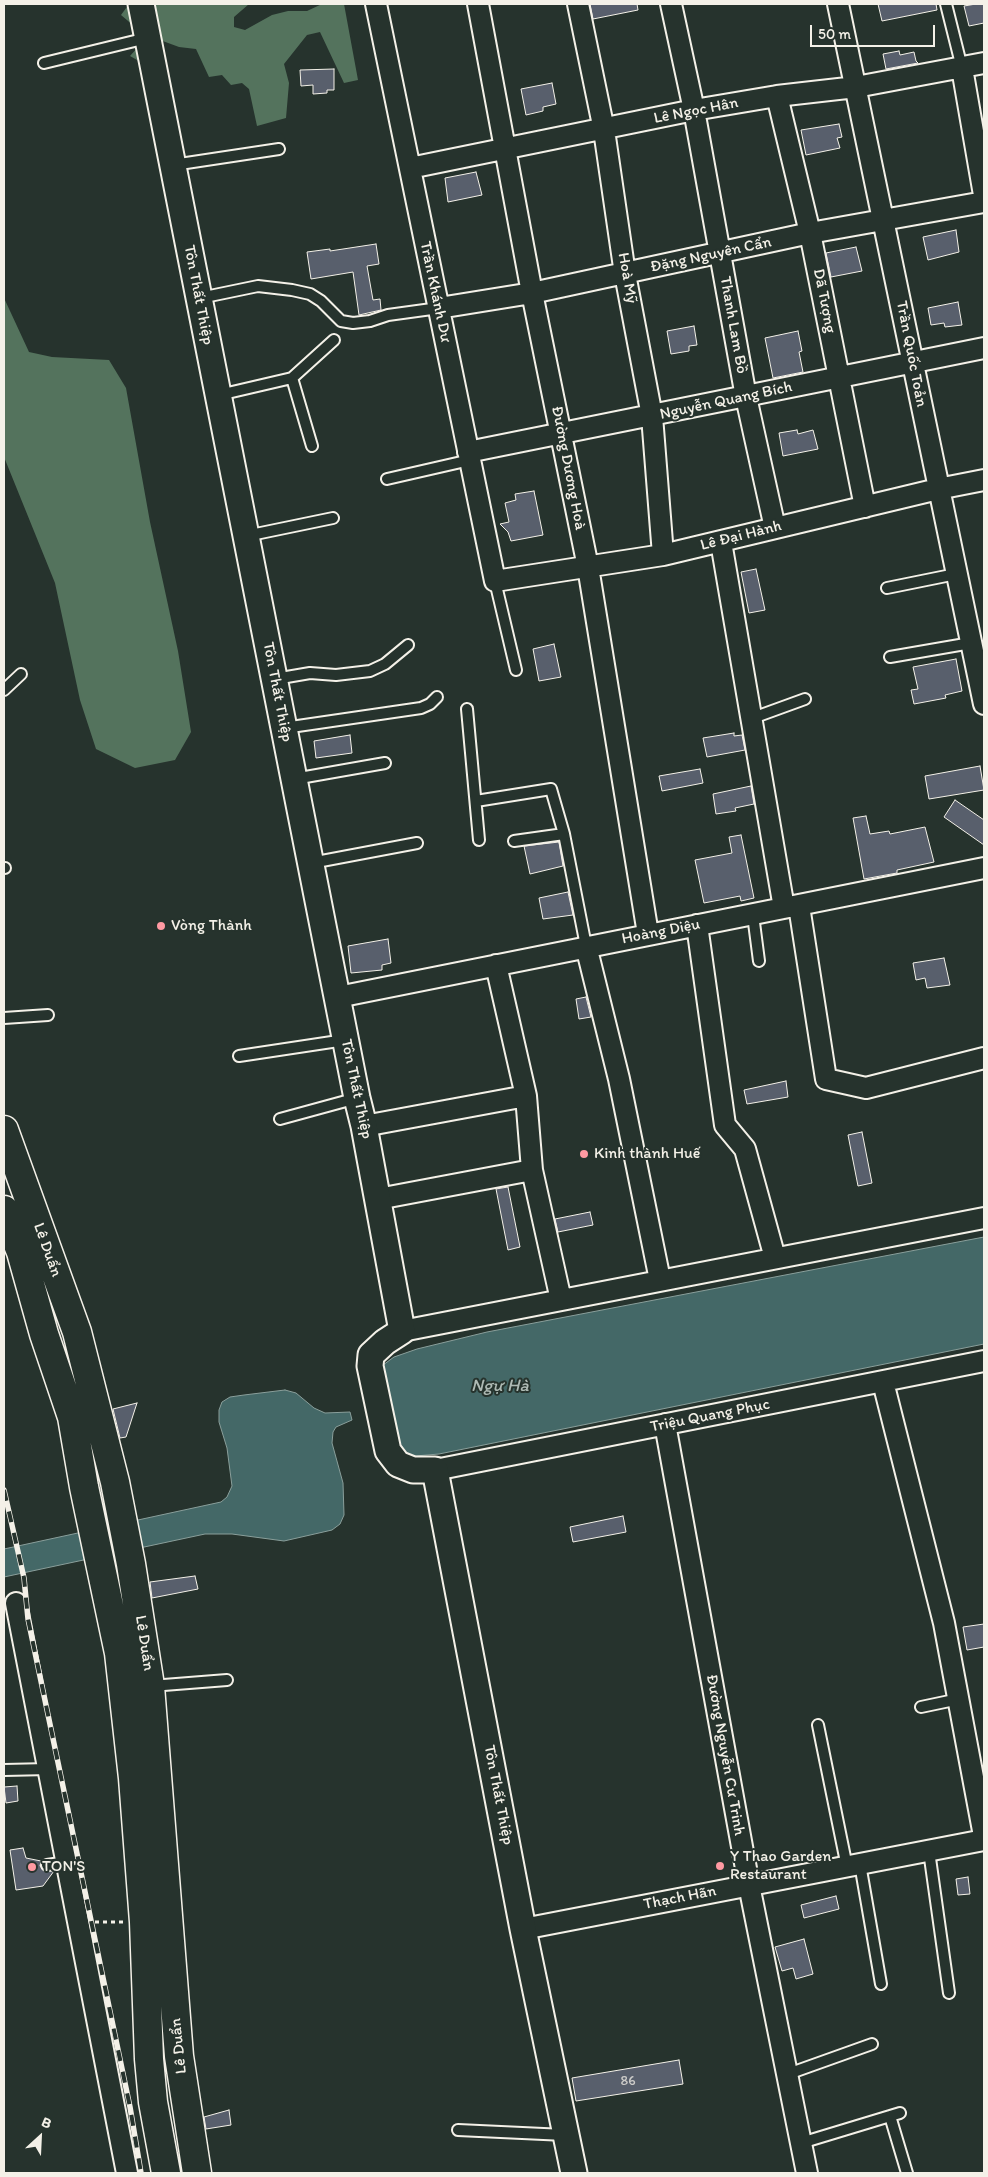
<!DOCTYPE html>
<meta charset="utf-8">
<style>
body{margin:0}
#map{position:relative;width:988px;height:2177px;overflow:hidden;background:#26332d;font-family:Itim,sans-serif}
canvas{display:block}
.frame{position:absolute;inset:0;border:5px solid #f4f1e8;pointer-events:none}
.north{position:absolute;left:15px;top:2112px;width:50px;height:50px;-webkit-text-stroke:4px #26332d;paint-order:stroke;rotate:25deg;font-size:14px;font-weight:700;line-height:20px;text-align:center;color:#f4f1e8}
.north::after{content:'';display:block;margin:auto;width:18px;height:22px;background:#f4f1e8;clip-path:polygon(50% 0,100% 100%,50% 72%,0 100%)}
.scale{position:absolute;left:810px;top:25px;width:125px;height:22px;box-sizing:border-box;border:2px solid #f4f1e8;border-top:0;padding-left:6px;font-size:15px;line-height:18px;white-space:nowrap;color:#f4f1e8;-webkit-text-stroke:4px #26332d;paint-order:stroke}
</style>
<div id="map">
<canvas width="988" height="2177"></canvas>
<div class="frame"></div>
<div class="north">B</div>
<div class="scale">50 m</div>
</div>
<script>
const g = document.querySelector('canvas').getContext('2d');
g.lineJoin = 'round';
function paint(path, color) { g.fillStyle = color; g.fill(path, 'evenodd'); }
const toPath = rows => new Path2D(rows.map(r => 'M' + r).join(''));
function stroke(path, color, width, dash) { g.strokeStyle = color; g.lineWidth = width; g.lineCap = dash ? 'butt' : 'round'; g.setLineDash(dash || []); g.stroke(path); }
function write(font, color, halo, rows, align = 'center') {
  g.font = font + ' Itim,sans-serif'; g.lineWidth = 4; g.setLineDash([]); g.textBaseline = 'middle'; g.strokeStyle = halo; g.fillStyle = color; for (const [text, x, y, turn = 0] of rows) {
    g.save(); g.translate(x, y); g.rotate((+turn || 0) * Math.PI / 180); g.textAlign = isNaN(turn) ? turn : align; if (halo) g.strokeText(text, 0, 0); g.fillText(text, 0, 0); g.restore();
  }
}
paint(toPath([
 [129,4,249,4,234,17,234,27,245,30,272,15,288,11,307,11,322,4,344,4,358,80,344,83,320,32,307,35,284,64,289,83,286,118,257,126,249,89,242,83,231,85,222,75,209,77,196,49,179,47,160,40,144,64,130,56,147,37,121,15],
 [4,298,29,352,52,357,109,360,126,388,150,522,178,651,191,732,175,760,135,768,96,749,80,700,55,583,4,457]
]), '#54735d');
const water = toPath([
 [984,1237,984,1344,439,1454,403,1457,394,1447,381,1376,383,1365,394,1357,417,1349,487,1332,984,1237],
 [285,1390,296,1393,314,1408,325,1413,350,1412,352,1420,336,1427,333,1432,332,1443,343,1483,344,1515,340,1524,332,1530,284,1541,232,1534,205,1534,4,1577,4,1549,221,1502,227,1497,232,1486,227,1448,219,1422,219,1410,222,1402,230,1397,244,1395,285,1390]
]);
paint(water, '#446867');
stroke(water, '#8a9f9b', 1);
const building = toPath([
 [590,4,637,4,638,10,593,19,590,4],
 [878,4,936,4,937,10,882,21,878,4],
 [976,4,984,4,984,23,969,26,964,6,976,4],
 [899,51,900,55,914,52,916,61,918,63,886,69,883,54,899,51],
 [334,69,334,90,327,90,327,93,313,94,313,85,301,86,300,70,334,69],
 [552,83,556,104,543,107,543,111,526,115,521,89,552,83],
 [839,124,842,137,837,138,840,148,806,155,801,130,839,124],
 [476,172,482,195,448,202,445,178,476,172],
 [956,230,959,252,928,260,923,237,956,230],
 [376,244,379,264,367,266,373,300,380,299,381,310,359,315,353,272,311,279,307,252,330,249,330,251,376,244],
 [856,247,862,271,831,277,826,253,856,247],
 [958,302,962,325,945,327,944,323,931,325,928,308,958,302],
 [694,326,697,345,689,346,689,351,671,354,667,331,694,326],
 [798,331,802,351,799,352,803,372,773,378,765,338,798,331],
 [797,430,798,434,813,430,818,449,783,456,779,433,797,430],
 [534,491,543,535,511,541,508,532,500,524,509,522,505,503,516,500,515,494,534,491],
 [756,569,765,610,749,613,741,572,756,569],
 [554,644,561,677,539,681,533,649,554,644],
 [956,659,962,691,945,695,946,698,914,704,911,690,918,689,913,667,956,659],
 [734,733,734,736,742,735,745,750,707,757,703,738,734,733],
 [350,735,352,753,316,758,314,741,350,735],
 [980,766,984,790,929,799,925,776,980,766],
 [700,769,703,783,662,791,659,776,700,769],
 [751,786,754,804,735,808,736,811,716,814,713,794,751,786],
 [955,800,984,820,984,845,944,817,955,800],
 [866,816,870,834,889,831,890,834,925,827,934,862,897,870,897,873,864,879,853,818,866,816],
 [741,835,754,898,741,901,740,896,704,903,695,860,732,853,729,837,741,835],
 [559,842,563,866,530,874,524,846,559,842],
 [568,892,573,915,543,919,539,898,568,892],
 [388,939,391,963,382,965,382,970,351,973,348,946,388,939],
 [944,958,950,985,927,988,925,978,916,980,913,963,944,958],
 [586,997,591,1017,579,1019,576,999,586,997],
 [786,1081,788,1097,747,1104,744,1090,786,1081],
 [862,1132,872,1183,858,1186,848,1135,862,1132],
 [508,1187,520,1247,508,1250,496,1189,508,1187],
 [590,1212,593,1225,558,1232,555,1219,590,1212],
 [137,1403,126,1437,120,1438,113,1409,137,1403],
 [623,1516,626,1532,573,1542,570,1527,623,1516],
 [195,1576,198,1589,152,1598,150,1582,195,1576],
 [984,1624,984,1647,967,1650,963,1627,984,1624],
 [17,1786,18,1801,6,1803,4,1787,17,1786],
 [23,1848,26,1858,41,1861,40,1866,44,1871,54,1871,43,1886,16,1890,10,1850,23,1848],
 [968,1877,970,1894,958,1895,956,1879,968,1877],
 [836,1896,839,1909,804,1918,801,1905,836,1896],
 [804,1939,813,1974,796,1979,793,1968,782,1971,775,1947,804,1939],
 [679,2060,683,2084,576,2101,572,2078,679,2060],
 [229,2110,231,2125,206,2129,204,2117,229,2110]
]);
paint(building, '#585f6c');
stroke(building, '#f4f1e8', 1);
const service = toPath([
 [946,4,962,68],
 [44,63,147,38],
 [173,165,279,149],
 [200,298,258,286,292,290,310,294,321,301,341,321,353,323,370,321,388,315,439,308],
 [292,378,312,446],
 [219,395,292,378,334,340],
 [387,479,470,460],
 [246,536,333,518],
 [495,581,516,670],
 [887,588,956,574],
 [890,657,971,643],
 [275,679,310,673,336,675,370,671,385,664,408,645],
 [4,690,21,674],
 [467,709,479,840],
 [750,719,805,699],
 [284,728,421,708,430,704,437,697],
 [294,779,385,763],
 [476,801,551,789,564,834,586,946],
 [514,841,564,834],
 [311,863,417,843],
 [4,868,5,868],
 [753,915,759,961],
 [4,1018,48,1015],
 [239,1056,345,1040],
 [280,1119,357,1098],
 [151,1686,227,1680],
 [921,1707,959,1699],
 [818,1725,847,1867],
 [4,1770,49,1769],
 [929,1851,949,1993],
 [860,1864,881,1984],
 [47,1865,67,1862],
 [788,2074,872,2044],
 [890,2116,907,2173],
 [458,2130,565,2135],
 [801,2143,900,2113]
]);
const minor = toPath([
 [376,4,495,581,663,555,938,489,984,480],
 [478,4,532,293,588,567,648,934],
 [578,4,604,130,625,274,652,416,663,555],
 [671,4,694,110,746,397,775,528],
 [838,4,984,704],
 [962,68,984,195],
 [777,96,810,233,865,507],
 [410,168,694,110,777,96,856,87,984,63],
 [439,308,532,293,810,233,984,202],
 [468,452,984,348],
 [721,542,784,908],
 [799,906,826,1079,866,1088,984,1058],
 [697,925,725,1125,745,1149,775,1258],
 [586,946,619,1079,660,1280],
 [496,965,526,1096,532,1170,561,1300],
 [338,997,984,868],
 [364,1126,526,1096],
 [378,1199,532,1170],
 [402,1331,984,1218],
 [883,1382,944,1623,984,1836],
 [665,1424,749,1885,807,2173],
 [435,1470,984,1361],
 [16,1603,127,2173],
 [523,1929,984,1840]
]);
const tertiary = toPath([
 [141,4,357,1098,364,1126,402,1331,385,1342,371,1355,370,1366,388,1451,398,1464,413,1470,435,1470,523,1929,574,2173]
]);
const primary = toPath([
 [4,1130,77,1332,115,1482,131,1564,150,1686,179,2056,197,2173],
 [4,1210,21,1252,44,1334,72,1417,84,1487,119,1653,133,1778,144,1922,149,2059,153,2102,166,2173]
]);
stroke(service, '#f4f1e8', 14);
stroke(minor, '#f4f1e8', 24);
stroke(tertiary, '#f4f1e8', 29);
stroke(primary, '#f4f1e8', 31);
stroke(toPath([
 [95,1922,123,1922]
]), '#f4f1e8', 3, [4, 4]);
stroke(service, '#26332d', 10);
stroke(minor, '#26332d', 20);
stroke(tertiary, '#26332d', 25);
stroke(primary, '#26332d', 28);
const rail = toPath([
 [4,1490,24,1578,28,1619,130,2107,141,2173]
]);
stroke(rail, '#f4f1e8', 5.5);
stroke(rail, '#26332d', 4, [11]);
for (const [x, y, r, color] of [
 [161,926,5,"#ff9aa2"],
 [584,1154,5,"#ff9aa2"],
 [720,1866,5,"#ff9aa2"],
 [32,1867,5,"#ff9aa2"]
]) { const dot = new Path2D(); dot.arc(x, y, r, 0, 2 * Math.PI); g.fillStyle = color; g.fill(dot); stroke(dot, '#26332d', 2); }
write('14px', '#cdccc9', null, [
 ["86",628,2081]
]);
write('16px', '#f4f1e8', '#26332d', [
 ["Lê Ngọc Hân",696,111,-11],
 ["Đặng Nguyên Cẩn",711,255,-12],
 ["Hoà Mỹ",627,278,80],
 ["Trần Khánh Dư",435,292,78],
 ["Tôn Thất Thiệp",198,295,79],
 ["Dã Tượng",824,301,79],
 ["Thanh Lam Bồ",733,325,80],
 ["Trần Quốc Toản",911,354,79],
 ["Nguyễn Quang Bích",726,401,-12],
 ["Đường Dương Hoà",568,468,79],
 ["Lê Đại Hành",741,536,-14],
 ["Tôn Thất Thiệp",277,692,79],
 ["Hoàng Diệu",661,932,-11],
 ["Tôn Thất Thiệp",356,1089,78],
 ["Lê Duẩn",47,1250,70],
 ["Triệu Quang Phục",710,1416,-11],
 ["Lê Duẩn",144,1643,81],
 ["Đường Nguyễn Cư Trinh",725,1755,80],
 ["Tôn Thất Thiệp",498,1795,79],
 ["Thạch Hãn",680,1898,-11],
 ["Lê Duẩn",179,2046,-96]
]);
write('16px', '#f4f1e8', '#26332d', [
 ["Vòng Thành",171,926],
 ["Kinh thành Huế",594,1154],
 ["Y Thao Garden",730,1857],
 ["Restaurant",730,1875],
 ["TON'S",42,1867]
], 'left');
write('italic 18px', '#aebab4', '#26332d', [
 ["Ngự Hà",500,1386]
]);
</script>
